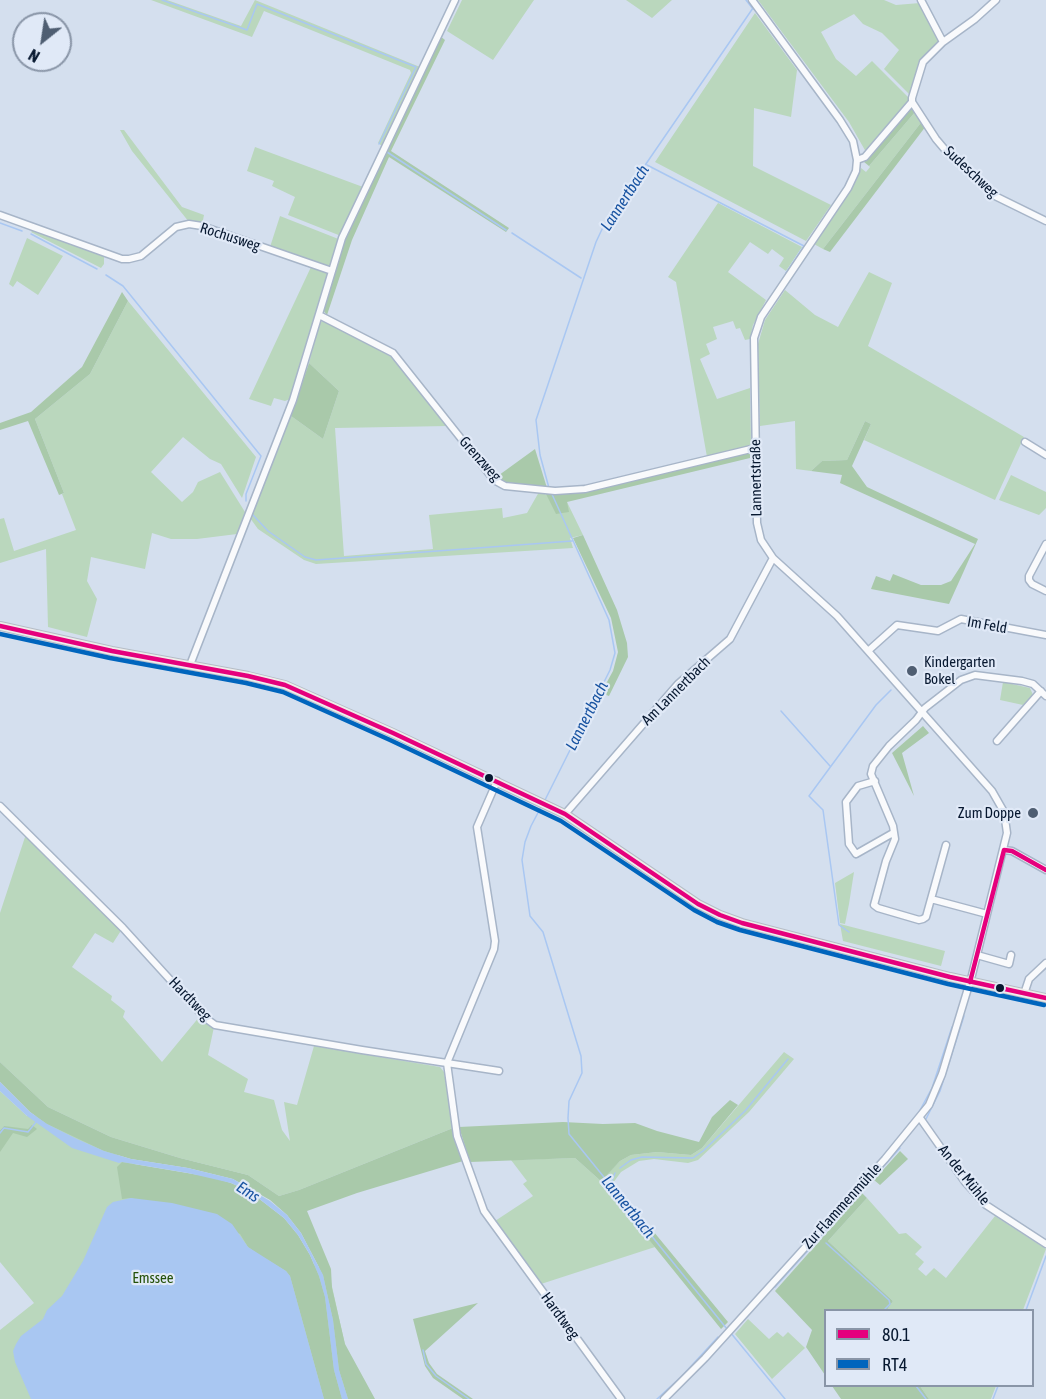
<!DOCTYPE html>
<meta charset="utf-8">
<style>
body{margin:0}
#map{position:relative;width:1046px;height:1399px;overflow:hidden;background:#d4dfee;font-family:"Asap Condensed",sans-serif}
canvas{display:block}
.legend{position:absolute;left:824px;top:1309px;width:210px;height:78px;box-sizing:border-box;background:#e0e9f7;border:2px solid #8995a7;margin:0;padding:8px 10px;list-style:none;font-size:18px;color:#071830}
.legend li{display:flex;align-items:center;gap:12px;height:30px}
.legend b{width:30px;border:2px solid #8995a7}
.north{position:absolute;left:12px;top:12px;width:60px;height:60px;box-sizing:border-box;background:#e0e9f7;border:2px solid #8995a7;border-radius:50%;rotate:210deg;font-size:16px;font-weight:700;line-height:24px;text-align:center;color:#071830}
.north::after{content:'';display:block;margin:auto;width:21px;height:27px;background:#4f5e72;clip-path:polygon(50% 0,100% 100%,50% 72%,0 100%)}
</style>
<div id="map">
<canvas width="1046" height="1399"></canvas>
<ul class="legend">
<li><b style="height:8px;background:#e5007d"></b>80.1</li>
<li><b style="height:8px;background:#0065bd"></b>RT4</li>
</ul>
<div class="north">N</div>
</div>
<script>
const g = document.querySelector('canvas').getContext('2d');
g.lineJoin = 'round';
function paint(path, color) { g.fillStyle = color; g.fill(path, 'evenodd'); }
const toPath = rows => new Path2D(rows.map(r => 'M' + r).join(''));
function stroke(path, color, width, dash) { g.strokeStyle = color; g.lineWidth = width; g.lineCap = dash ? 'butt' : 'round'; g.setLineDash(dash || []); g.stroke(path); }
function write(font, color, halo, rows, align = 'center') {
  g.font = font + ' "Asap Condensed",sans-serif'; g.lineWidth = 4.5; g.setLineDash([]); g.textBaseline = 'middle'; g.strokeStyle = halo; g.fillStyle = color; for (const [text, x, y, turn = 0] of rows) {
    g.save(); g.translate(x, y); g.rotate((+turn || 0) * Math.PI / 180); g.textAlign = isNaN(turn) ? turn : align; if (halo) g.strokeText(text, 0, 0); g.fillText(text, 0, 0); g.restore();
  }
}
paint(toPath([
 [151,0,167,0,241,26,255,0,420,67,382,146,378,143,411,73,410,70,264,11,252,37],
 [462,0,534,0,493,60,447,31],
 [626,0,672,0,652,18],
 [758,0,884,0,896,5,920,3,940,40,930,53,911,96,884,69,899,50,882,33,863,24,854,14,821,32,836,59,856,76,872,61,909,98,905,109,866,152,849,122],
 [755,13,797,70,791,117,754,108,753,166,831,205,806,241,655,162],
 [916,111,923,120,823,249,814,244,856,181,861,168,866,172,870,167,869,166],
 [120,130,124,130,182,207,204,215,202,225,189,222,132,151],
 [255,147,363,187,341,236,288,215,295,197,272,186,274,181,247,171],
 [718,203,802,247,786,271,779,266,784,258,772,249,768,254,750,242,728,272,766,300,753,325,750,339,745,340,740,328,736,329,733,321,713,327,717,339,706,344,710,354,700,359,717,399,750,388,751,445,707,457,676,282,668,277],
 [280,216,341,240,333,266,329,269,270,247],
 [33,230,104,256,104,264,101,268,31,232],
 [27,238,63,256,38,295,17,281,13,287,9,284],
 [311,267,327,273,329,277,303,366,290,399,285,401,274,398,271,406,249,399],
 [869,272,892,283,868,346,1024,437,995,500,864,440,871,424,865,421,847,460,822,461,811,471,796,469,795,421,760,426,758,344,765,320,785,290,815,315,838,327],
 [128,301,256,457,242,498,221,464,210,459,183,437,151,472,182,502,193,492,198,482,220,472,245,512,237,534,197,539,171,539,152,533,145,569,91,557,87,581,97,599,87,637,48,627,46,549,0,563,0,519,4,518,14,551,76,530,62,494,64,493,35,419,90,374],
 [326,321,390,356,448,426,335,428,344,556,433,549,429,515,502,508,503,518,527,513,539,492,567,502,583,535,570,538,573,548,316,564,304,560,258,529,250,518,291,416,323,439,339,391,309,363,320,322],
 [1011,475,1046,492,1046,508,1039,515,999,500],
 [1003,682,1030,688,1033,695,1023,705,1000,700],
 [26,834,122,929,113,943,95,933,72,967,112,996,111,1000,125,1011,123,1017,162,1062,200,1016,214,1027,208,1055,248,1079,244,1092,274,1100,282,1130,290,1141,284,1102,297,1105,314,1046,440,1067,444,1072,453,1128,299,1190,279,1196,248,1175,180,1158,111,1137,48,1107,0,1062,0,913],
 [854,872,849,904,845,924,840,923,835,883],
 [840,924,945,951,941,966,843,941],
 [784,1052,794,1059,749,1112,698,1160,688,1163,654,1159,639,1161,621,1172,613,1183,606,1175,620,1161,631,1155,657,1152,691,1155,702,1148],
 [0,1091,27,1116,46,1115,329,1273,357,1399,0,1399,0,1330,34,1303,0,1262,0,1141,4,1126,0,1130],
 [575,1158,603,1183,655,1247,541,1284,495,1221,533,1196,523,1184,527,1181,511,1160],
 [867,1198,899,1234,906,1233,922,1247,915,1254,924,1262,918,1269,926,1276,934,1268,946,1278,995,1216,1046,1249,1023,1310,887,1310,893,1301,828,1241],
 [748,1319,769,1339,777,1332,783,1337,788,1332,805,1348,772,1379,735,1334],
 [920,1386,996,1386,991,1399,929,1399]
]), '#bad7bd');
paint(toPath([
 [440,36,445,40,391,151,509,228,506,232,389,157,352,240,327,315,323,310,344,239],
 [910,108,915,108,916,111,869,166,864,162,866,158],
 [923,120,926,126,830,252,823,249],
 [122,292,128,301,90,374,35,419,64,493,59,495,28,421,0,430,0,423,31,412,82,367],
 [309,363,339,391,323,439,291,416],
 [865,421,871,424,852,466,867,487,978,539,963,573,949,604,871,589,876,576,890,581,893,574,921,585,941,585,951,581,975,544,840,483,842,475,811,471,822,461,847,460],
 [535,449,547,488,506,484,495,478],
 [750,452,750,458,567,502,569,512,556,514,545,492,565,494,636,480],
 [583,535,617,610,627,643,628,657,609,696,601,693,613,671,618,652,611,618,573,538],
 [923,726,929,733,902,753,914,796,892,753],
 [0,1062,48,1107,111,1137,180,1158,248,1175,279,1196,299,1190,453,1128,463,1161,357,1193,307,1211,331,1269,332,1288,345,1344,375,1399,348,1399,339,1370,333,1320,323,1275,301,1233,287,1215,270,1200,233,1179,188,1168,131,1159,104,1151,47,1124,30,1112,0,1082],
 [730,1100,738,1105,702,1148,691,1155,657,1152,631,1155,620,1161,607,1175,728,1322,721,1329,603,1183,575,1158,470,1162,459,1127,563,1122,603,1124,635,1123,657,1131,699,1142,712,1117],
 [32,1125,37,1129,27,1137,13,1133,0,1152,0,1130,4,1126,28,1129],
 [900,1151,908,1159,880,1185,874,1180],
 [122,1162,211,1177,231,1183,249,1191,284,1218,298,1235,310,1255,319,1276,325,1297,334,1370,342,1399,324,1399,290,1276,286,1271,258,1254,248,1247,240,1234,131,1198,122,1199,117,1167],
 [862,1193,867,1198,828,1241,893,1301,887,1310,826,1310,825,1375,806,1347,812,1330,775,1291],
 [478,1303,425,1351,429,1363,437,1374,473,1399,463,1399,433,1378,425,1366,413,1319],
 [832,1386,920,1386,929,1399,841,1399]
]), '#a9c9aa');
paint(toPath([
 [0,1082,30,1112,47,1124,77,1139,104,1151,131,1159,188,1168,233,1179,270,1201,287,1215,301,1233,323,1275,333,1320,339,1370,348,1399,342,1399,334,1370,325,1297,319,1276,310,1255,298,1235,284,1218,249,1191,231,1183,188,1173,122,1162,119,1163,72,1148,27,1116,0,1091],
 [131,1198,172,1203,217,1214,232,1224,248,1247,286,1271,290,1276,324,1399,31,1399,15,1362,13,1351,16,1344,21,1336,43,1319,47,1310,62,1296,83,1261,107,1207,113,1202]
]), '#a9c7f2');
stroke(toPath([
 [162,0,247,30,257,4,416,67,379,144],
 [746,0,753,9],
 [387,152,506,230],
 [647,165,804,246,786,273],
 [0,223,22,231],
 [512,233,581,278],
 [31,234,97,269],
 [106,275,123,286,261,456,246,494,246,501],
 [549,488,540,455,536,420,596,242,604,225,753,8],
 [253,515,268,531,305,557,316,560,572,541],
 [781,711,830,766],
 [545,800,610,670,615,653,609,620,551,492],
 [541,807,531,826,525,842,522,860,530,916,543,932,581,1056,582,1073,569,1101,568,1118,569,1134,727,1329],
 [849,932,839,925,823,810,809,796,876,705,891,690],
 [919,1112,932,1088,952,1027],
 [926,1119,940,1091,964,1016],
 [0,1133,4,1128,28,1132,36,1122],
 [620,1168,631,1160,642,1157,693,1158,703,1151,745,1111,788,1059],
 [872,1179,900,1148],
 [611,1183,615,1173],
 [826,1243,889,1300,890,1304,884,1310],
 [775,1287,866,1186],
 [1026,1310,1046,1256],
 [730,1332,785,1399],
 [423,1350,426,1364,436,1376,469,1399],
 [916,1386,926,1399],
 [657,1399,682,1376,718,1337],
 [993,1399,998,1386]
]), '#a9c7f2', 1.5);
const minor = toPath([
 [943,42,975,19,996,0],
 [912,102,936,139,947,152,995,196,1046,221],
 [857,160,865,157,912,102,912,98,923,62,943,42,921,0],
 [0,215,122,259,129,259,141,256,176,227,189,224,202,226,332,271],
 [319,315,393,353,494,480,505,486,555,491,585,489,755,448],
 [1025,442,1046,455],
 [1046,544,1029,576,1029,580,1032,584,1046,591],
 [868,651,897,625,938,631,961,619,1046,635],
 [190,665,293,400,342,238,455,0],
 [997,741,1041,691],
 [497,781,477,827,495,941,494,949,447,1063,457,1136,484,1211,621,1399],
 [875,781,858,786,846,802,849,844,856,854,893,833],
 [0,806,123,928,204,1017,215,1025,362,1050,499,1071],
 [565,814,678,684,730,639,773,558],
 [946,845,926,917,923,919,919,920,878,908,874,905,886,861,895,839,893,826,871,774,873,766,889,746,916,720,925,708,961,680,975,675,1022,681,1033,684,1046,696],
 [1004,850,1012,851,1046,870],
 [931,899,987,914],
 [977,955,1009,964,1011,955],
 [1024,994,1029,979,1046,963],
 [920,1118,965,1182,986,1205,1046,1244],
 [664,1399,705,1358,885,1159,929,1105,942,1074,972,975,1007,833,1004,812,992,791,837,616,773,558,761,540,757,523,754,338,761,317,848,188,856,171,857,160,853,141,840,120,752,0]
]);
const major = toPath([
 [0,626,112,651,248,676,285,685,393,733,565,814,698,904,720,915,742,923,950,977,1046,998]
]);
stroke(minor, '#a7b5c8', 9);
stroke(major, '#b5bdc7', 10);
stroke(minor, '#f9fafc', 6);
stroke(major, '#eeedea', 8);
stroke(toPath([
 [0,626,112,651,248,676,285,685,393,733,565,814,698,904,720,915,742,923,950,977,1046,998],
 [970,982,1004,850,1012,851,1046,870]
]), '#e5007d', 4.5);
stroke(toPath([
 [0,634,110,658,246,683,283,692,390,740,561,821,694,910,717,922,740,930,948,984,1044,1005]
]), '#0065bd', 4.5);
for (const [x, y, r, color] of [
 [912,671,6,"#4f5e72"],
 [489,778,5,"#071830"],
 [1033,813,6,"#4f5e72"],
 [1000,988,5,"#071830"]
]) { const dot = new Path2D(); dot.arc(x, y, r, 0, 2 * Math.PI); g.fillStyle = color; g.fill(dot); stroke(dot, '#e0e9f7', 2); }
write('15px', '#071830', '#e0e9f7', [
 ["Sudeschweg",971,172,43],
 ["Rochusweg",230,237,18],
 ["Grenzweg",480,459,48],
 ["Lannertstraße",756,478,-91],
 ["Im Feld",987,625,10],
 ["Am Lannertbach",676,691,-45],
 ["Hardtweg",190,999,46],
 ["An der Mühle",964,1175,51],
 ["Zur Flammenmühle",842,1206,-48],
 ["Hardtweg",560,1316,54]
]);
write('15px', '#071830', '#e0e9f7', [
 ["Kindergarten",924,662],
 ["Bokel",924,679],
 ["Zum Doppe",1021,813,"right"]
], 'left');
write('15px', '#245109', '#e0e9f7', [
 ["Emssee",153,1278]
]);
write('italic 16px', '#1853a1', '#e0e9f7', [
 ["Lannertbach",625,198,-57],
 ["Lannertbach",587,716,-63],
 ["Ems",248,1192,33],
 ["Lannertbach",628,1207,51]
]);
</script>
